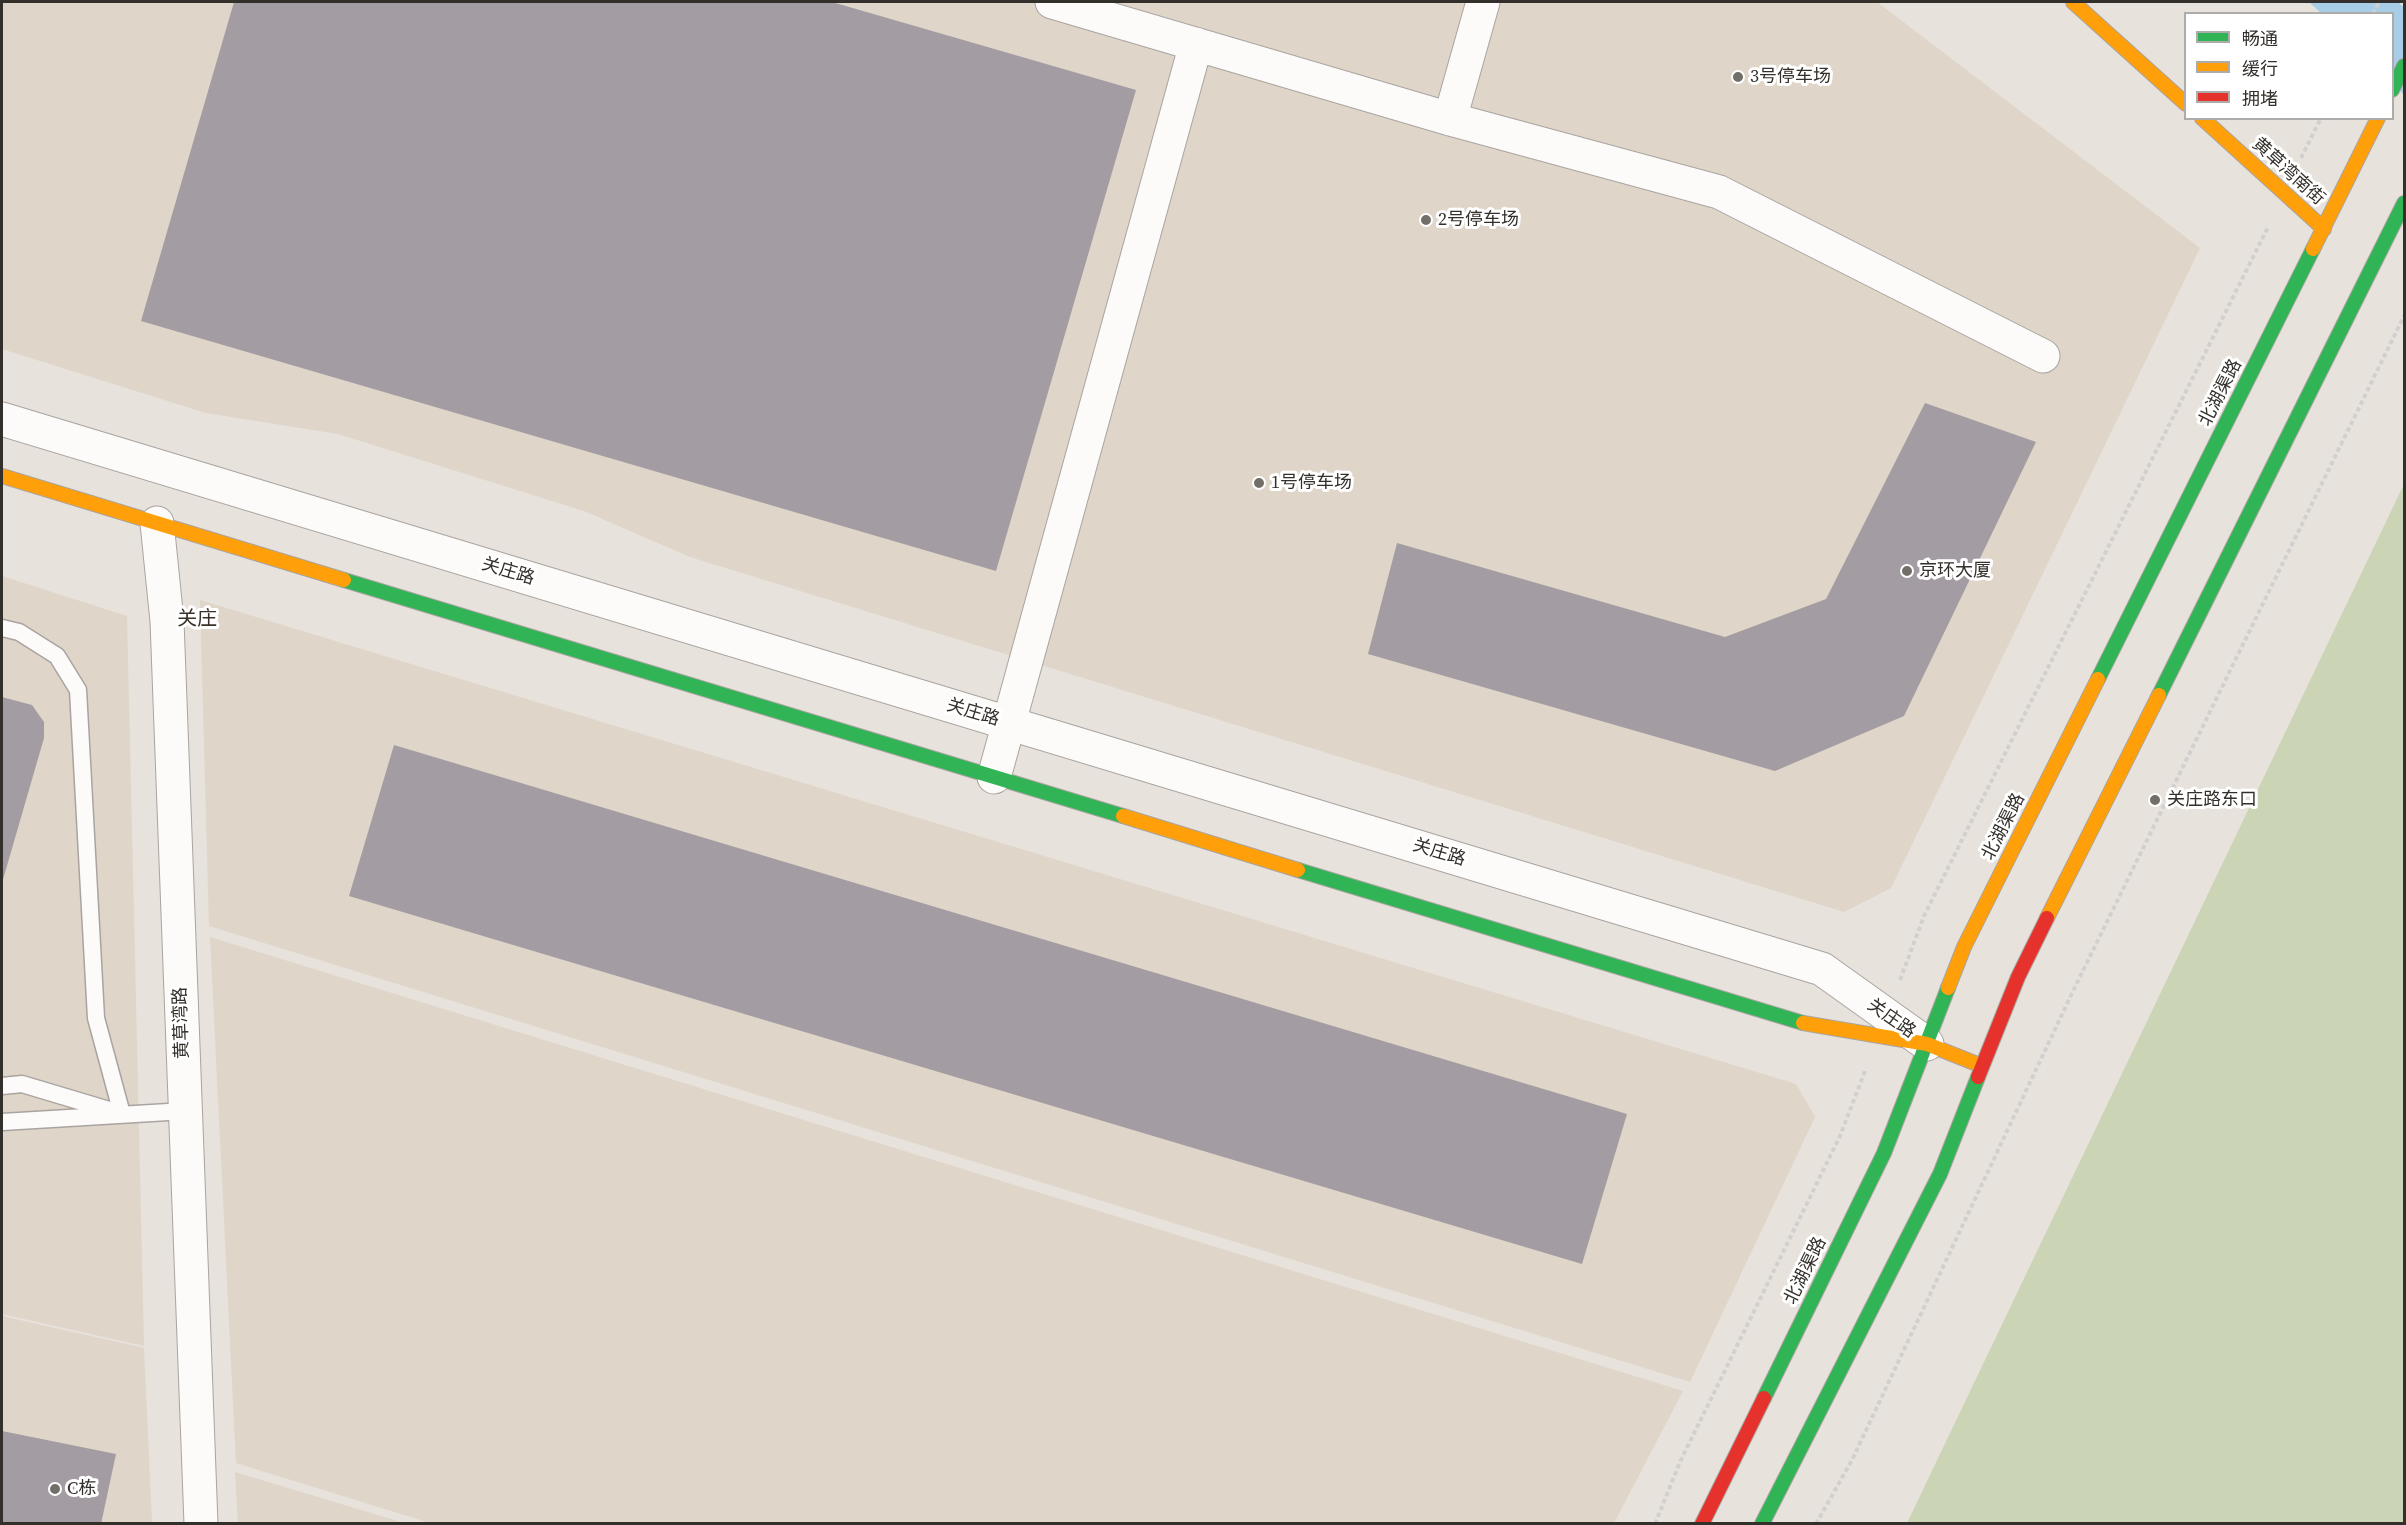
<!DOCTYPE html>
<meta charset="utf-8">
<style>
body{margin:0}
#map{position:relative;width:2406px;height:1525px;overflow:hidden;background:#e8e2dc;font-family:"Source Serif 4","Noto Sans SC",serif}
canvas{display:block}
.frame{position:absolute;inset:0;border:3px solid #332f2a;pointer-events:none}
.legend{position:absolute;left:2184px;top:12px;width:210px;height:108px;box-sizing:border-box;background:#fff;border:2px solid #adacaa;margin:0;padding:8px 10px;list-style:none;font-size:18px;color:#332f2a}
.legend li{display:flex;align-items:center;gap:12px;height:30px}
.legend b{width:30px;border:2px solid #adacaa}
</style>
<div id="map">
<canvas width="2406" height="1525"></canvas>
<div class="frame"></div>
<ul class="legend">
<li><b style="height:8px;background:#30b455"></b>畅通</li>
<li><b style="height:8px;background:#ff9f0a"></b>缓行</li>
<li><b style="height:8px;background:#e5322d"></b>拥堵</li>
</ul>
</div>
<script>
const g = document.querySelector('canvas').getContext('2d');
g.lineJoin = 'round';
function paint(path, color) { g.fillStyle = color; g.fill(path, 'evenodd'); }
const toPath = rows => new Path2D(rows.map(r => 'M' + r).join(''));
function stroke(path, color, width, dash) { g.strokeStyle = color; g.lineWidth = width; g.lineCap = dash ? 'butt' : 'round'; g.setLineDash(dash || []); g.stroke(path); }
function write(font, color, halo, rows, align = 'center') {
  g.font = font + ' "Source Serif 4","Noto Sans SC",serif'; g.lineWidth = 6; g.setLineDash([]); g.textBaseline = 'middle'; g.strokeStyle = halo; g.fillStyle = color; for (const [text, x, y, turn = 0] of rows) {
    g.save(); g.translate(x, y); g.rotate((+turn || 0) * Math.PI / 180); g.textAlign = isNaN(turn) ? turn : align; if (halo) g.strokeText(text, 0, 0); g.fillText(text, 0, 0); g.restore();
  }
}
paint(toPath([
 [2,2,1877,2,2200,248,1891,888,1844,912,690,557,584,511,338,434,206,413,2,349],
 [2,576,127,616,144,1346,2,1314],
 [200,600,1796,1084,1815,1117,1690,1382,209,926],
 [210,937,1683,1391,1614,1523,430,1523,236,1463],
 [2,1316,144,1348,152,1523,2,1524],
 [235,1472,404,1523,405,1523,238,1523]
]), '#dfd5c8');
paint(toPath([
 [2404,484,2404,1523,1907,1523]
]), '#cbd5b6');
paint(toPath([
 [2309,2,2398,2,2404,7,2404,95,2393,83,2392,14,2321,13]
]), '#a8cde7');
paint(toPath([
 [234,2,832,2,1136,90,996,571,141,321],
 [1925,403,2036,442,1904,716,1775,771,1368,654,1397,543,1725,637,1826,599],
 [2,697,32,705,44,722,44,738,2,883],
 [394,745,1627,1114,1582,1264,349,896],
 [2,1431,116,1454,101,1524,2,1524]
]), '#a39da3');
const lane = toPath([
 [2,628,19,632,57,656,78,690,96,1018,122,1114],
 [2,1086,22,1084,109,1110],
 [2,1122,185,1111]
]);
const street = toPath([
 [1052,2,1450,119,1719,192,2043,356],
 [1450,119,1483,2],
 [2,419,1822,969,1927,1044],
 [157,523,167,621,201,1524],
 [994,777,1196,44]
]);
const fast = toPath([
 [2392,90,2404,66],
 [344,580,1123,816],
 [2098,679,2313,249],
 [2159,695,2404,203],
 [1298,870,1803,1023],
 [1764,1398,1884,1153,1948,988],
 [1762,1524,1940,1174,1978,1077]
]);
const slow = toPath([
 [2073,2,2186,104],
 [2202,118,2324,229],
 [2313,249,2378,118],
 [2,476,344,580],
 [1123,816,1298,870],
 [2047,918,2159,695],
 [1948,988,1964,947,2098,679],
 [1803,1023,1927,1044,1982,1066]
]);
const jam = toPath([
 [1978,1077,2018,977,2047,918],
 [1702,1524,1764,1398]
]);
stroke(lane, '#a9a4a0', 19);
stroke(street, '#a9a4a0', 35);
stroke(fast, '#a9a4a0', 16);
stroke(slow, '#a9a4a0', 16);
stroke(jam, '#a9a4a0', 16);
stroke(toPath([
 [2373,14,2379,2],
 [2301,158,2321,118],
 [1900,980,1924,916,2268,227],
 [1655,1524,1680,1462,1840,1136,1865,1071],
 [1816,1524,1852,1460,2074,989,2404,316]
]), '#d2d0ce', 4, [4.5, 3]);
stroke(lane, '#fcfbfa', 16);
stroke(street, '#fcfbfa', 33);
stroke(fast, '#30b455', 14);
stroke(slow, '#ff9f0a', 14);
stroke(jam, '#e5322d', 14);
for (const [x, y, r, color] of [
 [1738,77,6,"#726e68"],
 [1426,220,6,"#726e68"],
 [1259,483,6,"#726e68"],
 [1907,571,6,"#726e68"],
 [2155,800,6,"#726e68"],
 [55,1489,6,"#726e68"]
]) { const dot = new Path2D(); dot.arc(x, y, r, 0, 2 * Math.PI); g.fillStyle = color; g.fill(dot); stroke(dot, '#fff', 2); }
write('18px', '#332f2a', '#fff', [
 ["3号停车场",1750,77],
 ["2号停车场",1438,220],
 ["1号停车场",1271,483],
 ["京环大厦",1919,571],
 ["关庄路东口",2167,800],
 ["C栋",67,1489]
], 'left');
write('18px', '#332f2a', '#fff', [
 ["黄草湾南街",2288,172,42],
 ["北湖渠路",2221,393,-63],
 ["关庄路",508,572,17],
 ["关庄路",973,713,17],
 ["北湖渠路",2004,827,-63],
 ["关庄路",1439,853,17],
 ["关庄路",1891,1019,35],
 ["黄草湾路",182,1023,-92],
 ["北湖渠路",1806,1271,-64]
]);
write('20px', '#393128', '#fff', [
 ["关庄",197,620]
]);
</script>
